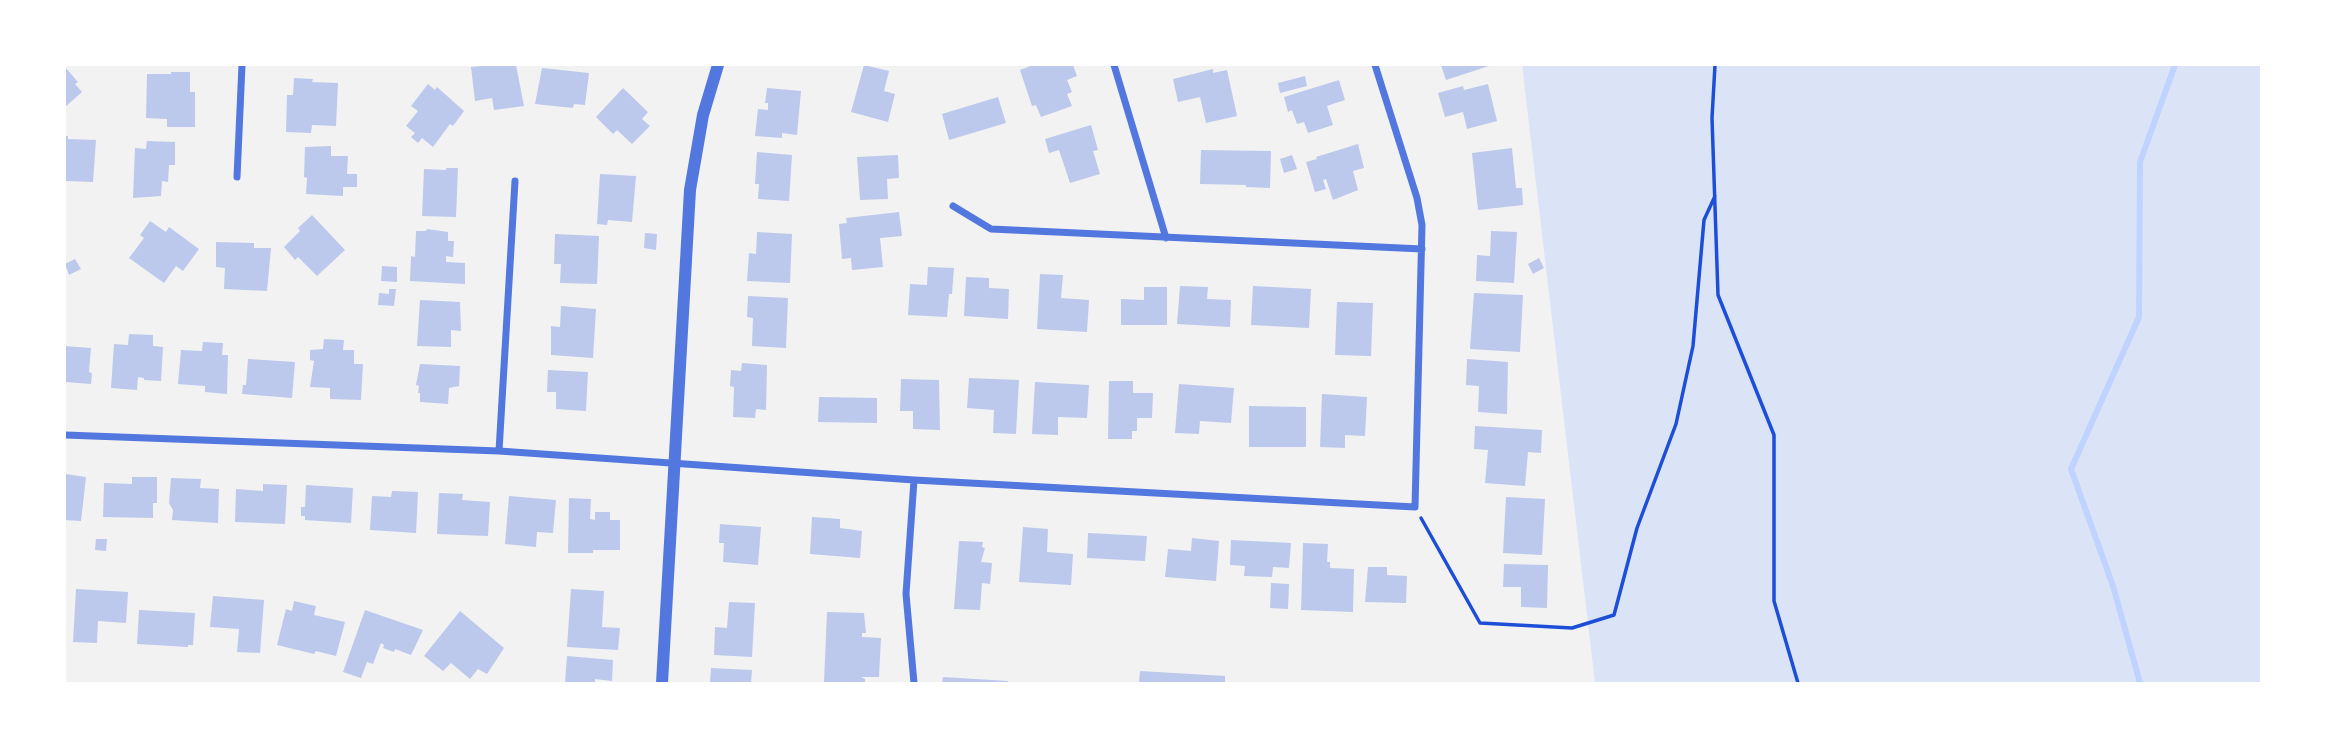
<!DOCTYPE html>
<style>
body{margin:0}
#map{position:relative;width:2326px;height:748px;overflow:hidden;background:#f2f2f2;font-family:"Noto Serif",serif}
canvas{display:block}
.frame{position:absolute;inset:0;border:66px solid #fff;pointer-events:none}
</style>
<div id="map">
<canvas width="2326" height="748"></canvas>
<div class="frame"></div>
</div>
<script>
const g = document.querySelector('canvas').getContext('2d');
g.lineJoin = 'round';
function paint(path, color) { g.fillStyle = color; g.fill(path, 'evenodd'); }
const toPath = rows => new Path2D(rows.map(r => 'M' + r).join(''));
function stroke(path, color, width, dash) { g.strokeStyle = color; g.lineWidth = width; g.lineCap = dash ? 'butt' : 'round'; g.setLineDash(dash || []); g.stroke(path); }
paint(toPath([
 [1522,65,2261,65,2261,683,1595,683]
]), '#dbe4f7');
stroke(toPath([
 [2140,683,2113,586,2071,469,2139,317,2140,162,2175,65]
]), '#bfd3fe', 6);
paint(toPath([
 [493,65,516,65,524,106,494,110,492,98,475,101,471,67],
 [864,65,889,71,884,91,895,94,888,122,851,112],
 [1033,65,1073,65,1077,76,1067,80,1072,92,1067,94,1072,106,1041,117,1036,105,1032,106,1020,70],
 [1441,65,1492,65,1446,80],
 [65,67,78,82,75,84,82,92,65,107],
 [542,68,589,73,585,105,574,104,573,108,535,104],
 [1213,69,1213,73,1227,70,1237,116,1206,123,1200,97,1178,102,1173,79],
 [171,72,190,72,190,92,195,92,195,127,167,127,167,119,146,118,147,74,171,74],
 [1305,76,1307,86,1280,93,1278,83],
 [294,78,313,79,312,82,338,83,336,126,312,125,311,133,286,132,287,95,293,95],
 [1339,80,1345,100,1327,106,1333,125,1308,133,1304,122,1297,124,1292,110,1288,112,1284,97],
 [428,84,435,90,437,87,464,111,453,126,450,124,433,147,422,138,418,143,411,137,415,133,406,126,418,111,411,106],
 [1488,84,1497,121,1467,129,1463,112,1445,117,1438,93,1463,86,1464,90],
 [623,88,648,112,642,119,650,126,632,144,617,130,613,134,596,117],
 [767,88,801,91,797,135,782,133,782,138,755,136,758,109,768,110,768,103,765,103],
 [998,97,1006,123,949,140,942,114],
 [1091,125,1098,150,1093,151,1100,174,1070,183,1059,150,1049,153,1045,139],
 [65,136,68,136,68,139,96,140,93,182,65,181],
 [147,141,175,142,175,165,169,165,168,182,162,181,161,196,133,198,135,148,146,149],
 [1358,144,1364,168,1353,171,1358,190,1333,200,1326,179,1323,180,1326,189,1315,192,1306,162,1317,159,1316,157],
 [331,146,331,156,348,156,347,174,357,174,357,187,343,187,343,196,306,194,307,178,304,177,305,147],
 [1512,148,1516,188,1522,188,1523,205,1478,210,1472,153],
 [1201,150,1271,151,1270,188,1246,187,1246,185,1200,184],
 [757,152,792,155,789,201,758,199,759,184,755,184],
 [898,155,899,178,887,179,888,199,860,200,857,157],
 [1292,155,1297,169,1284,173,1280,159],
 [446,168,458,168,456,217,422,216,424,169,446,170],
 [600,174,636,176,632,222,608,220,607,225,597,224],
 [899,212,902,236,880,238,883,267,852,270,851,258,842,259,839,224,847,223,846,218],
 [312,215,345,250,317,276,298,257,295,260,284,247,300,231,298,228],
 [150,221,166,232,169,227,199,249,183,271,176,266,164,283,129,258,144,238,140,235],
 [427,229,448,232,448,241,454,241,453,257,446,256,446,262,465,263,465,284,410,281,411,256,415,257,416,231,426,231],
 [1491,231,1517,232,1514,283,1476,281,1477,255,1490,256],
 [757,232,792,234,790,283,747,281,749,253,756,254],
 [645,233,657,234,656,250,644,248],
 [555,234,599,236,597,284,560,283,561,264,554,264],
 [216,242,254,243,254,248,271,248,267,291,224,289,225,268,216,267],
 [1539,258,1544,268,1533,274,1528,264],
 [75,259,81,269,69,275,65,264],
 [382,266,397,267,397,282,381,281],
 [928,267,954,268,952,294,949,294,947,317,908,315,910,284,927,285],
 [1040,274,1063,275,1061,298,1089,300,1087,332,1037,329],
 [966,277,989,278,989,288,1009,289,1008,319,964,316],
 [1180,286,1208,287,1207,299,1231,300,1230,327,1177,324],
 [1253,286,1311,289,1309,328,1251,325],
 [1144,287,1167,287,1167,325,1121,325,1121,299,1144,300],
 [389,289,396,289,394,306,378,305,379,293,389,294],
 [1474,293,1523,295,1520,352,1470,349],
 [748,296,788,298,786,348,752,346,753,318,747,317],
 [420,300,460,302,461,331,451,330,451,347,417,346],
 [1337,302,1373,303,1371,356,1335,355],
 [561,306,596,309,593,358,551,355,551,326,560,327],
 [129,334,153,335,153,346,163,347,161,381,144,380,144,378,138,377,137,390,111,388,114,344,128,345],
 [324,339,344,340,343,350,354,350,354,364,363,364,361,400,330,399,330,388,310,387,314,361,310,360,310,350,323,349],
 [203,342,223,343,222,355,228,355,227,394,205,392,205,386,178,384,181,350,202,351],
 [65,346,91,348,89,372,92,373,91,384,65,382],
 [248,359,295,362,292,398,242,394,243,385,246,385],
 [1467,359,1508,362,1507,414,1478,412,1479,386,1466,385],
 [742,363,767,365,766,410,756,409,755,418,733,417,734,387,730,386,731,370,741,371],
 [420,364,460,366,459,386,449,388,448,404,420,402,420,393,418,393,419,386,416,385],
 [548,370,588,372,586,411,556,409,556,392,547,392],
 [969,378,1019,380,1016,434,993,433,994,410,967,408],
 [901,379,939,380,940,430,913,429,913,411,900,411],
 [1109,381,1133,381,1133,393,1153,393,1152,418,1137,418,1137,431,1132,431,1132,439,1108,439],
 [1035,382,1089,385,1087,418,1058,417,1058,435,1032,434],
 [1179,384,1234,388,1231,423,1200,421,1199,434,1175,433],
 [1322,394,1367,397,1365,436,1345,435,1345,448,1320,447],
 [819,397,877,398,877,423,818,422],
 [1249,406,1306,407,1306,447,1249,447],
 [1475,426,1542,430,1541,453,1528,452,1525,486,1485,483,1488,450,1474,449],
 [65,474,86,477,81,521,65,520],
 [132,477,157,477,157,503,153,503,153,518,103,517,104,483,132,484],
 [171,478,201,479,200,488,219,489,218,523,172,520,173,510,169,503],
 [263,484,287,485,285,524,235,522,236,489,263,491],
 [306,485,353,488,351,523,305,520,305,516,301,516,301,507,305,507],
 [392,491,418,492,416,533,370,530,372,496,391,497],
 [439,493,463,494,462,500,490,502,488,536,437,534],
 [509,496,556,500,553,533,537,532,536,547,505,544],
 [1506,497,1545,499,1542,555,1503,553],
 [569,498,591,499,590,519,595,520,595,512,610,512,610,520,620,520,620,550,593,550,593,553,568,553],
 [812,517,840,519,840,528,862,531,860,558,810,554],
 [720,524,761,527,758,565,723,562,724,543,719,543],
 [1023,527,1048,529,1047,552,1073,554,1071,585,1019,582],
 [1088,533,1147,536,1145,561,1087,558],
 [1192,538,1219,541,1216,581,1165,577,1168,549,1191,551],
 [96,539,107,539,106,551,95,550],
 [1231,540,1291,543,1289,568,1273,567,1272,577,1244,576,1245,566,1230,565],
 [959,541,983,542,982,547,985,548,981,562,992,563,990,584,982,583,980,610,954,609],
 [1303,543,1328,544,1327,562,1330,562,1330,568,1354,569,1353,612,1301,610],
 [1504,564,1548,565,1547,608,1521,607,1521,587,1503,587],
 [1368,567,1387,567,1387,575,1407,576,1406,603,1365,602],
 [1271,583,1289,584,1288,609,1270,608],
 [76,589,128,592,126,623,98,621,97,643,73,642],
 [571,589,604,591,602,627,620,628,618,650,567,647],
 [213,596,264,600,260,653,237,652,239,629,210,627],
 [294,601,316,606,314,615,345,622,336,656,316,651,314,654,277,645,286,609,292,611],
 [729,602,755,603,752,657,714,655,715,627,727,628],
 [139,610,195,613,193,645,188,645,188,647,137,644],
 [365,610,423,630,411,655,395,649,394,652,383,648,384,645,381,643,373,664,367,662,361,678,343,672],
 [460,611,504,648,487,674,478,669,470,679,451,663,443,671,424,656],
 [827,612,864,613,866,633,862,633,862,637,881,638,879,677,861,677,865,679,865,683,824,683],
 [567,656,613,660,612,681,595,679,595,683,565,683],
 [711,668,752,670,751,683,710,683],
 [1140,671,1225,676,1225,683,1139,683],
 [943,677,1008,681,1008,683,942,683]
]), '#bdc9ec');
stroke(toPath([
 [1715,65,1712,118,1718,295,1774,435,1774,601,1798,683],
 [1421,518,1480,623,1572,628,1614,615,1637,528,1676,424,1693,346,1704,220,1715,196]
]), '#1d4ed8', 3.5);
stroke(toPath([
 [1114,65,1166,238],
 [237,177,242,65],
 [953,206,991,229,1422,249],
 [65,435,499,451,914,480,1415,507,1422,225,1417,198,1375,65],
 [499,451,515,181],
 [914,480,906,594,914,683]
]), '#5277de', 7);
stroke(toPath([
 [662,683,690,190,703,115,718,65]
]), '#5277de', 12);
</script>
